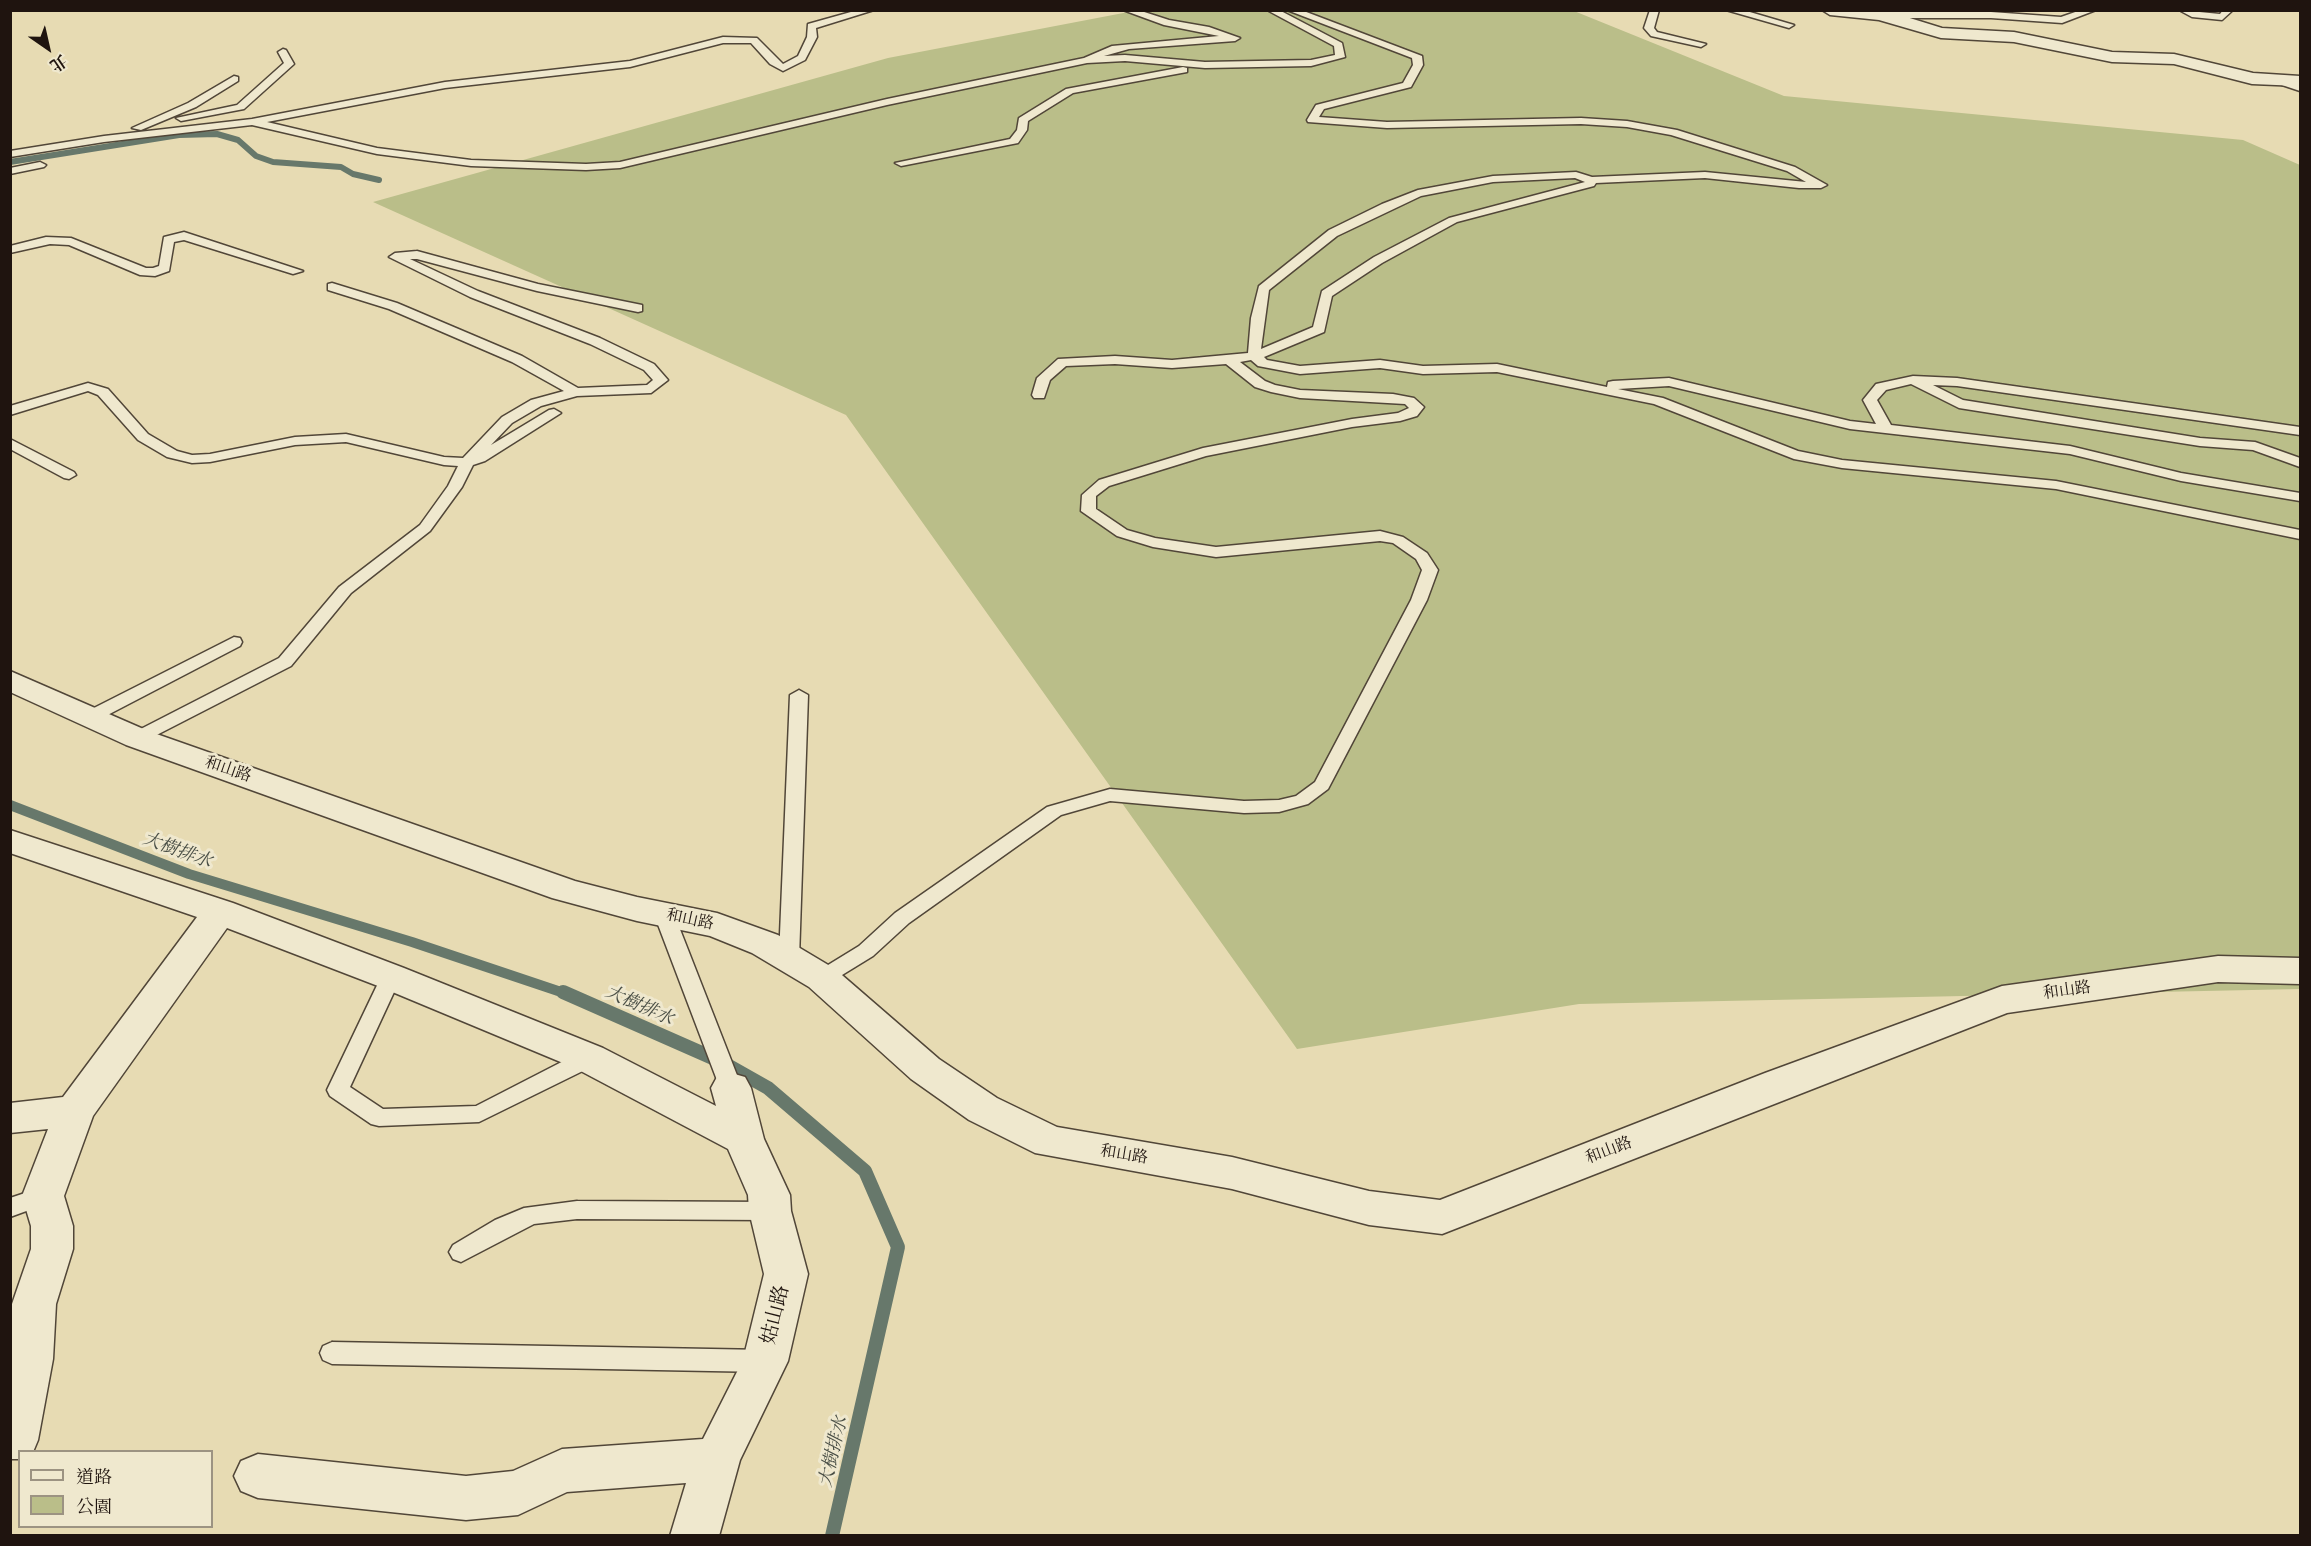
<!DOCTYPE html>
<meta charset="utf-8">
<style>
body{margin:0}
#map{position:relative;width:2311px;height:1546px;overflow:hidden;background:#e7dbb3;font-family:"IM FELL French Canon","Noto Serif TC",serif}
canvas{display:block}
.frame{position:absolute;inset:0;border:12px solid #1f140f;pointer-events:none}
.legend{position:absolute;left:18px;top:1450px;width:195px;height:78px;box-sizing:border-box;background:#efe8ce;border:2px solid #9c9382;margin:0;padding:8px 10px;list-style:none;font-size:18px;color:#1f140f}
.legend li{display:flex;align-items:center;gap:12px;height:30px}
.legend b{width:30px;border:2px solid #9c9382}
.north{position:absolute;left:18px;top:18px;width:60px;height:60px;-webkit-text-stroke:4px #efe8ce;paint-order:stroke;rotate:146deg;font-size:16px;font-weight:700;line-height:24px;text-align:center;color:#1f140f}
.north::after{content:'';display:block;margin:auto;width:21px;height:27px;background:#1f140f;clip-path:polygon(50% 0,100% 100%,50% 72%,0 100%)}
</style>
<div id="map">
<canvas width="2311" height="1546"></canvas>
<div class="frame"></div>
<ul class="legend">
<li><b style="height:8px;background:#efe8ce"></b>道路</li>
<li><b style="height:16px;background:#babe89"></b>公園</li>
</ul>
<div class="north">北</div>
</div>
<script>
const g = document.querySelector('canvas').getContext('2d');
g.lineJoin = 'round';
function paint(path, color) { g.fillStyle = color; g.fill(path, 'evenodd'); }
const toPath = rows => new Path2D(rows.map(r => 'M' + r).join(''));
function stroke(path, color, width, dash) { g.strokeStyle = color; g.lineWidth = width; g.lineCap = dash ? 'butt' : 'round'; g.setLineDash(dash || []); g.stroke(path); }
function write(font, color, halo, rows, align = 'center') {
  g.font = font + ' "IM FELL French Canon","Noto Serif TC",serif'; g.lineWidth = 6; g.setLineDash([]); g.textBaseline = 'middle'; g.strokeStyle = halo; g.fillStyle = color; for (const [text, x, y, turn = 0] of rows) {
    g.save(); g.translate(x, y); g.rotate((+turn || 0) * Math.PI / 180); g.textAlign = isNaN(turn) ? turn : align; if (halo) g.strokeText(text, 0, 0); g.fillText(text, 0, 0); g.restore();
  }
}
paint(toPath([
 [1139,10,1574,11,1784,96,2243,140,2300,165,2300,989,1579,1004,1297,1049,846,415,373,202,888,58]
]), '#babe89');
stroke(toPath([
 [10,162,179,135,217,134,238,140,256,156,273,162,341,167,353,174,379,180]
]), '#67786b', 6);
stroke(toPath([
 [10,805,189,874,412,942,567,994]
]), '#67786b', 10);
stroke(toPath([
 [563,992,722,1062,768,1088,865,1171,898,1247,832,1536]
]), '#67786b', 14);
const service = toPath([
 [858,10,874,10,816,28,817,37,805,60,783,71,770,64,751,43,723,43,630,67,445,88,267,122,377,148,471,160,586,164,620,162,887,99,1084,58,1112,46,1219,36,1164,25,1123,10,1138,10,1169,20,1209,27,1240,38,1235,41,1129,49,1104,56,1125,55,1205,62,1311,60,1335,55,1334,46,1267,10,1279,10,1342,43,1345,57,1311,66,1205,68,1125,61,1087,63,887,105,620,168,586,170,471,166,377,154,252,125,104,142,10,157,10,151,104,136,252,119,445,82,630,61,723,37,757,38,783,64,798,56,807,37,808,24,858,10],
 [1287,10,1301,10,1422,56,1423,65,1411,87,1324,109,1319,117,1387,122,1581,118,1627,121,1677,130,1795,167,1827,185,1821,188,1799,188,1705,178,1596,183,1594,186,1457,222,1382,263,1332,296,1324,332,1264,357,1267,360,1300,366,1380,360,1423,366,1497,364,1607,387,1608,382,1613,381,1669,378,1850,421,1876,424,1863,400,1876,384,1913,376,1957,378,2300,427,2300,435,1957,386,1933,385,1963,400,2200,438,2255,442,2300,458,2300,467,2253,450,2200,446,1959,408,1911,384,1886,390,1877,400,1891,425,2070,446,2181,473,2300,493,2300,501,2181,481,2070,454,1850,429,1669,386,1618,389,1663,398,1798,451,1842,460,2056,481,2300,530,2300,539,2056,489,1842,468,1794,459,1654,404,1497,372,1423,374,1380,368,1300,374,1258,366,1251,360,1240,362,1265,381,1275,385,1300,390,1393,394,1414,398,1424,407,1417,416,1400,421,1352,427,1206,456,1109,486,1096,496,1096,509,1127,530,1155,538,1216,547,1380,531,1403,537,1427,553,1438,570,1427,600,1328,789,1308,804,1279,812,1244,813,1110,801,1061,815,909,923,873,956,829,983,822,985,815,983,812,978,815,973,859,946,895,913,1047,807,1110,789,1244,801,1279,800,1296,796,1315,782,1411,600,1422,570,1416,559,1393,543,1380,541,1216,557,1153,547,1117,536,1081,511,1082,495,1099,480,1203,448,1352,419,1398,413,1409,408,1405,404,1300,398,1271,392,1255,387,1226,364,1172,368,1115,364,1066,366,1050,380,1044,398,1034,398,1032,395,1037,378,1058,359,1115,356,1172,360,1248,353,1251,318,1259,286,1329,230,1382,204,1418,190,1493,176,1576,172,1592,177,1705,172,1806,182,1787,171,1671,135,1627,127,1581,124,1387,128,1308,122,1307,120,1316,105,1403,83,1413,65,1412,58,1287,10],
 [1575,178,1585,182,1449,218,1374,257,1322,291,1313,327,1261,349,1269,290,1337,236,1421,196,1493,182,1575,178],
 [1650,10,1659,10,1654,28,1657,32,1706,44,1701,47,1651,36,1644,28,1650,10],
 [1726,10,1743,10,1794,25,1789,28,1726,10],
 [2081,10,2096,10,2062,23,1991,18,1881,18,1876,15,1881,12,1991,12,2061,17,2081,10],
 [2179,10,2220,14,2223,10,2233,10,2222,20,2192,17,2179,10],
 [283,49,286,50,294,64,244,109,181,121,176,118,237,105,284,63,278,52,283,49],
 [1183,67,1187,68,1187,72,1073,93,1028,121,1027,130,1018,143,901,166,895,163,1010,139,1017,130,1019,118,1066,89,1183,67],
 [234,76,238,77,238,81,196,107,141,130,132,128,188,103,234,76],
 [2283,79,2300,85,2300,91,2279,84,2278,82,2283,79],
 [40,162,46,165,44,167,10,174,10,168,40,162],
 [184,232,303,271,293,274,184,240,174,242,169,271,155,276,140,275,69,245,50,244,10,253,10,246,46,237,71,238,146,268,153,268,159,266,164,237,184,232],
 [417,251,538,284,642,305,642,311,638,312,537,291,417,259,410,259,478,291,600,338,654,364,668,380,651,393,577,396,541,406,512,423,491,445,549,410,554,409,561,413,485,461,473,465,462,487,430,531,351,593,291,666,143,742,131,742,128,738,131,734,279,658,339,587,420,525,448,486,458,466,444,465,346,442,295,445,210,462,192,463,167,457,138,440,98,395,88,391,10,415,10,406,88,383,108,389,148,434,177,451,192,455,210,454,295,437,346,434,444,457,463,458,502,417,531,400,564,391,512,362,389,309,328,290,328,284,332,283,397,303,522,356,578,388,647,385,653,380,644,370,590,344,470,297,389,257,395,253,417,251],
 [10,439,74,472,76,475,69,479,64,478,10,449,10,439],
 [234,637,240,638,242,642,240,646,98,720,86,720,83,716,86,712,234,637],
 [799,690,808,695,799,958,796,963,789,965,782,963,779,958,790,695,799,690],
 [664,907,671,909,674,914,742,1088,739,1094,731,1096,723,1094,720,1088,654,914,657,909,664,907],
 [391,970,398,972,401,977,350,1087,383,1109,476,1106,581,1052,589,1050,597,1052,600,1058,597,1064,479,1122,379,1126,371,1124,330,1096,327,1090,381,977,384,972,391,970],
 [43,1187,51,1190,54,1196,51,1202,10,1217,10,1198,43,1187],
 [577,1201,770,1202,778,1204,782,1211,778,1218,770,1220,577,1219,534,1224,461,1262,453,1259,449,1252,453,1245,495,1220,524,1208,577,1201],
 [332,1342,765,1350,774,1353,777,1361,774,1369,765,1372,332,1364,323,1360,320,1353,323,1346,332,1342]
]);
const minor = toPath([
 [1822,10,1884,10,1942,28,2014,32,2112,52,2174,54,2253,73,2300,76,2300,86,2252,84,2174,64,2112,62,2014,42,1941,38,1879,20,1830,15,1822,10],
 [10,671,148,731,575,881,637,897,717,913,778,935,835,969,939,1059,997,1098,1057,1127,1232,1157,1369,1191,1440,1200,1765,1073,2002,986,2218,956,2300,958,2300,984,2218,982,2007,1013,1442,1234,1369,1225,1232,1189,1035,1153,969,1120,911,1079,809,987,752,953,710,936,637,921,552,898,126,745,10,692,10,671],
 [10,830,233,903,404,968,603,1048,716,1106,711,1088,717,1077,731,1073,745,1077,751,1088,764,1139,790,1195,791,1211,808,1274,788,1361,740,1460,719,1536,670,1536,686,1483,567,1492,518,1515,466,1520,258,1498,241,1491,234,1476,241,1461,258,1454,466,1476,513,1471,562,1449,703,1439,743,1360,764,1274,749,1211,748,1195,728,1149,575,1068,378,986,227,928,93,1116,64,1196,73,1226,73,1249,56,1304,53,1359,38,1440,33,1452,20,1452,20,1459,10,1459,12,1304,31,1249,31,1226,22,1196,48,1129,10,1133,10,1103,63,1097,197,917,10,853,10,830]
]);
stroke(service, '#514638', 3);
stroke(minor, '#514638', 3);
paint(service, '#efe8ce');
paint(minor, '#efe8ce');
write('16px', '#1f140f', '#efe8ce', [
 ["和山路",228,770,19],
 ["和山路",690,920,12],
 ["和山路",2067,991,-8],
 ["和山路",1609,1151,-21],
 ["和山路",1124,1155,9]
]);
write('italic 18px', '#494e45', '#efe8ce', [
 ["大樹排水",177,851,20],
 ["大樹排水",639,1006,24],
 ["大樹排水",834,1452,-77]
]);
write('20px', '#1f140f', '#efe8ce', [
 ["姑山路",776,1315,-76]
]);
</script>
